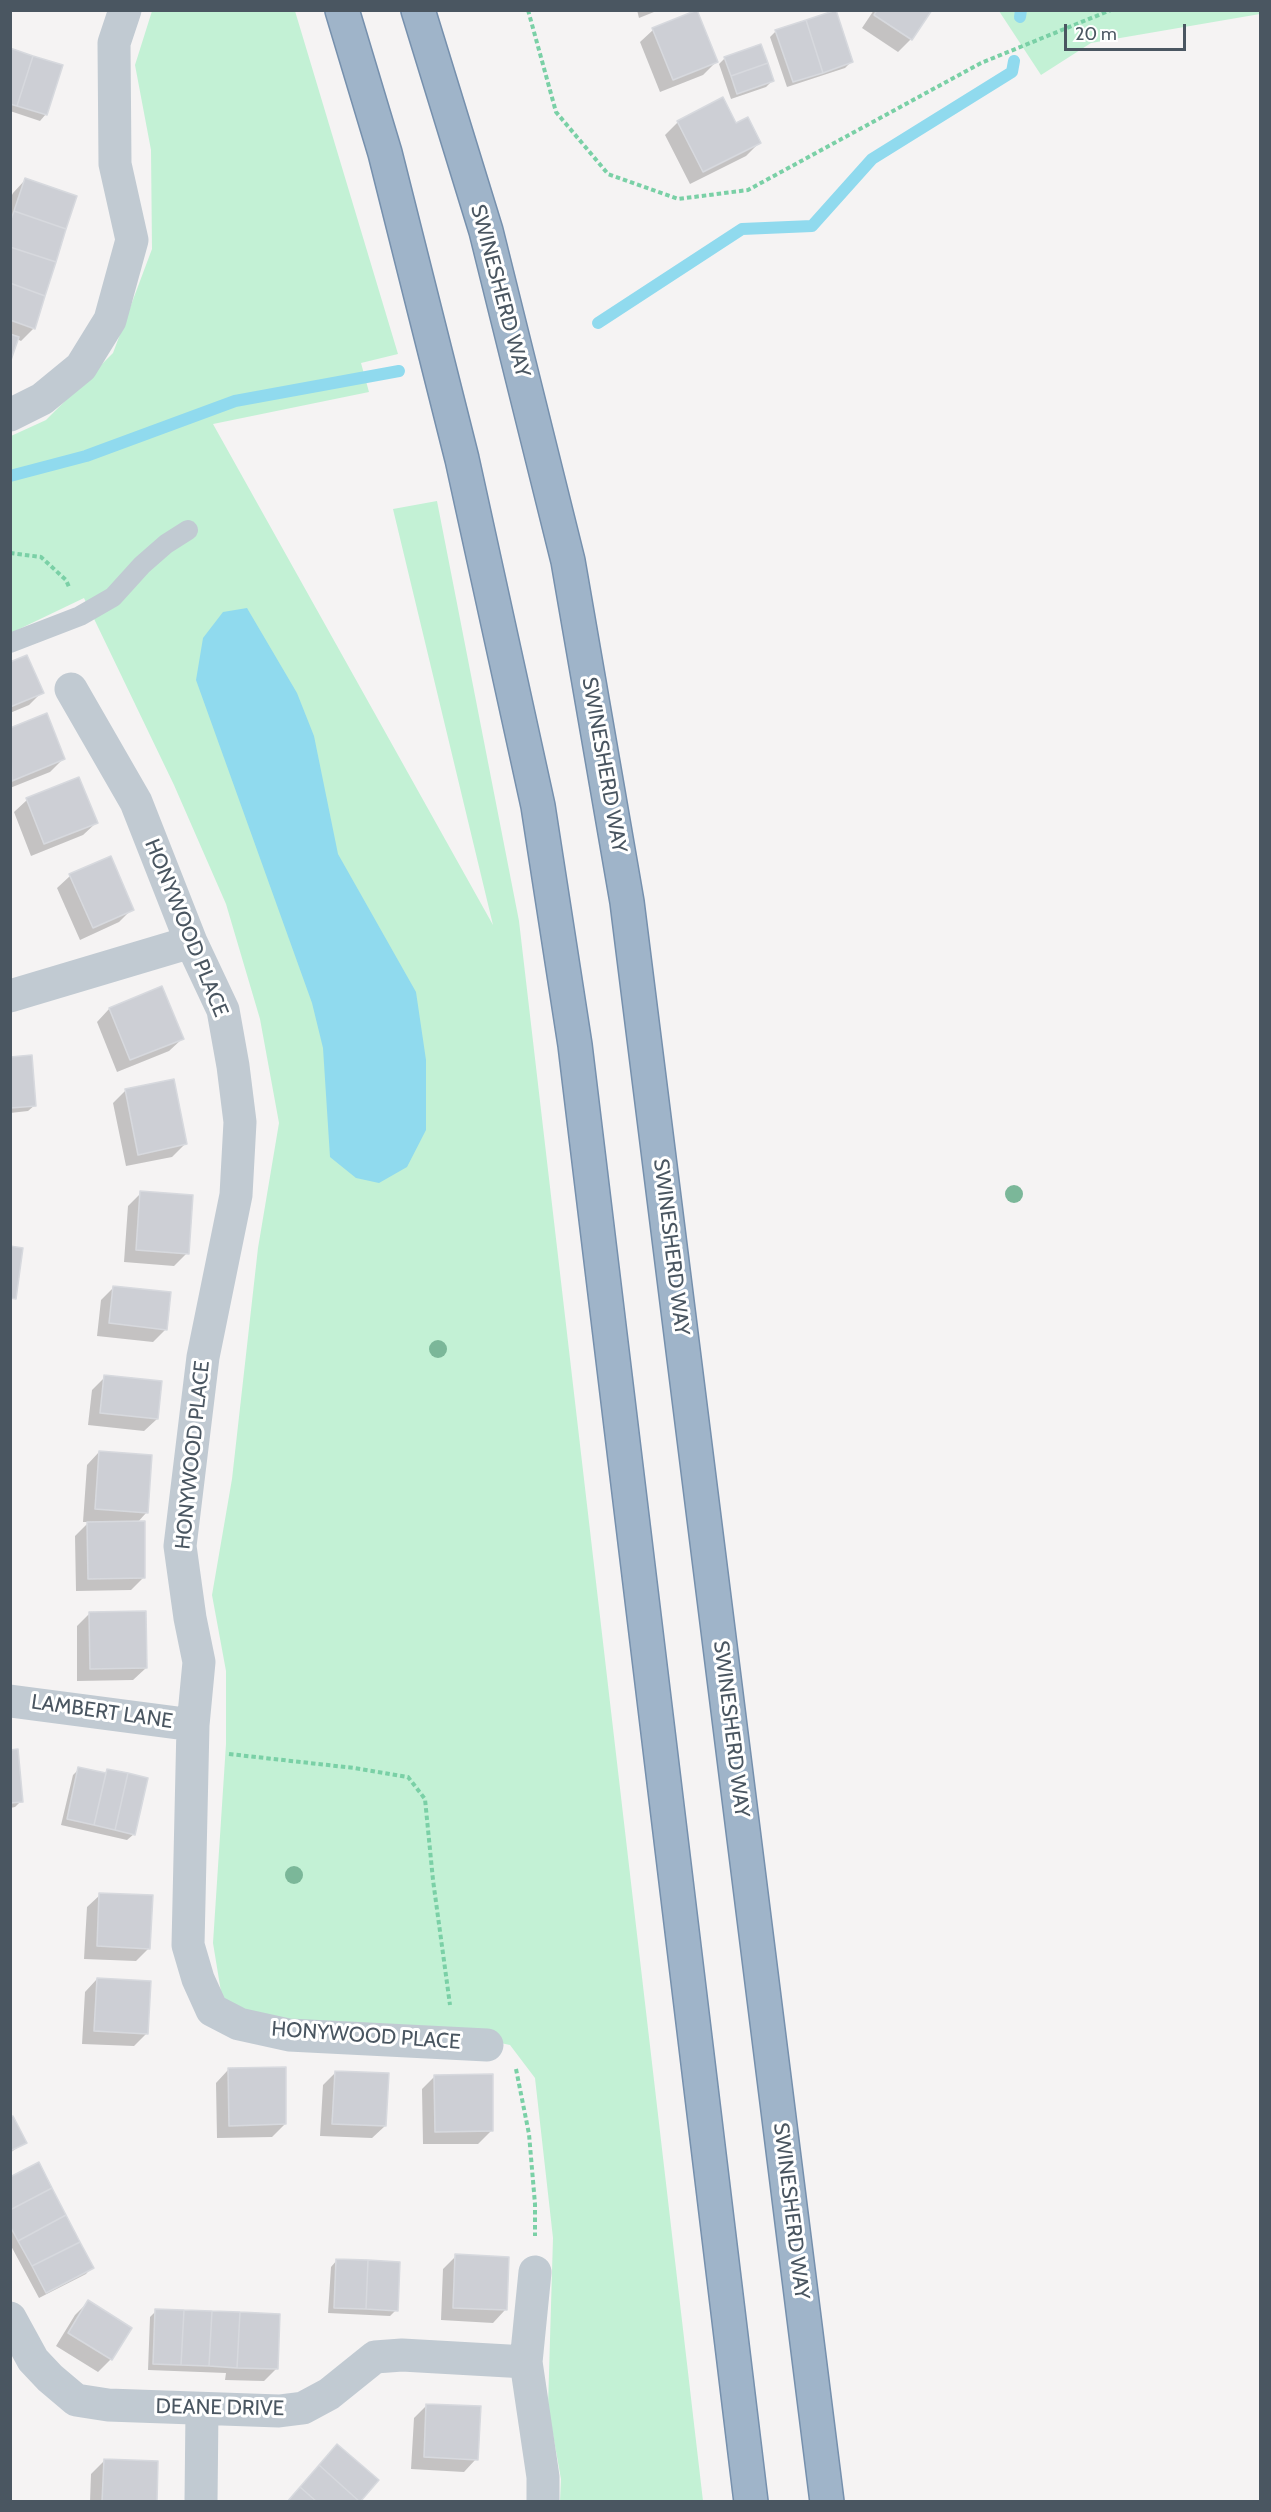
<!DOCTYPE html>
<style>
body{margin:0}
#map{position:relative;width:1271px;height:2512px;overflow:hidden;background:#f5f3f3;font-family:Cabin,sans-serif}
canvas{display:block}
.frame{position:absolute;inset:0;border:12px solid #4a5661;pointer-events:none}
.scale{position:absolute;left:1064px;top:24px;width:122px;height:27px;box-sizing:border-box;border:3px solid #4a5661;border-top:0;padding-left:8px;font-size:18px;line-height:21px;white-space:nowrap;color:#4a5661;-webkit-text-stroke:4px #fff;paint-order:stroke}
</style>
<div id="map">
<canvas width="1271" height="2512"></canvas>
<div class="frame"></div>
<div class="scale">20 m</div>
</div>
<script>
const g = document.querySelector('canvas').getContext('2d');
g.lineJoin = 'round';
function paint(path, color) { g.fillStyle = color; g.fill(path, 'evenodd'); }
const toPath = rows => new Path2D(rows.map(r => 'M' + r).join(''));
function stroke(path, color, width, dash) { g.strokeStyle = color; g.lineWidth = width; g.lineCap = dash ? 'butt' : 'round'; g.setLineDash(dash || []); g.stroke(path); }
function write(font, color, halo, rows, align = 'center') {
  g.font = font + ' Cabin,sans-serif'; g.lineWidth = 6; g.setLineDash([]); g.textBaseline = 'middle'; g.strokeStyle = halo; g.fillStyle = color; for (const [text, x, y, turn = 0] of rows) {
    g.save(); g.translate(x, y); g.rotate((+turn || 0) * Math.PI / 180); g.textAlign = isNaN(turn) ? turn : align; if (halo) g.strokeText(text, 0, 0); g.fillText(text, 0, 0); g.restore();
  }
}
paint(toPath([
 [1260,10,1260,14,1091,43,1041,75,999,11],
 [152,11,295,11,398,354,361,363,369,392,213,424,493,925,393,509,437,501,519,921,703,2501,560,2501,561,2479,548,2407,553,2238,535,2078,510,2045,481,2039,302,2042,222,1998,213,1943,226,1744,226,1671,212,1595,232,1479,258,1248,279,1123,260,1019,226,904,174,785,84,598,11,633,11,436,46,420,113,353,152,249,151,150,135,65]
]), '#c3f1d5');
paint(toPath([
 [247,608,297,693,314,736,338,854,416,992,426,1060,426,1130,407,1167,379,1183,356,1178,330,1157,323,1048,312,1003,196,680,203,638,223,612]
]), '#90daee');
paint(toPath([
 [637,10,659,10,639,18],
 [874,10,930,10,911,39,898,52,862,28],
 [653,30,716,62,703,75,660,92,640,42],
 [776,31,851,62,845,68,787,87,770,37],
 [10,50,46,114,40,121,10,111],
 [725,58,772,81,766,87,731,99,719,64],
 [678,122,735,125,759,143,746,156,690,184,665,135],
 [25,180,34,328,21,341,17,339,10,358,10,199,13,193],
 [10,663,42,692,29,705,10,713],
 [10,729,63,759,50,772,10,788],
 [27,800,96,823,83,835,31,856,14,812],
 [70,876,132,909,119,922,80,940,57,888],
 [109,1009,182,1039,169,1051,117,1072,97,1022],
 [10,1059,35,1105,28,1111,10,1113],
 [126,1090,185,1144,172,1157,126,1166,113,1103],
 [141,1193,187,1253,174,1266,124,1262,128,1206],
 [114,1287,166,1329,153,1342,97,1336,101,1300],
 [105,1377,157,1419,144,1431,88,1425,92,1390],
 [99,1452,146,1513,137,1523,144,1577,131,1590,76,1591,75,1536,89,1522,83,1522,87,1465],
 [90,1613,146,1668,133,1680,77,1681,77,1626],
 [10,1751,21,1801,15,1807,10,1808],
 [79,1769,103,1774,108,1770,134,1834,127,1840,61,1825,73,1775],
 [100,1895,149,1948,136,1961,84,1959,87,1907],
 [97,1979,147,2033,134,2046,82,2044,85,1992],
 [228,2070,285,2124,272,2137,217,2138,216,2083],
 [336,2072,385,2126,372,2138,320,2136,323,2085],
 [435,2076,491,2131,478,2144,423,2144,422,2089],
 [10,2114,25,2142,10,2153],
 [10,2179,92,2267,86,2274,39,2298,10,2244],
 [456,2256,505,2310,493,2323,441,2320,443,2269],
 [337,2260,396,2310,390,2316,328,2313,331,2267],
 [88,2302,111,2359,98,2372,56,2346,75,2315],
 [156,2311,277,2368,264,2381,225,2380,226,2373,148,2370,150,2317],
 [427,2405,476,2459,464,2472,411,2469,414,2418],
 [104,2461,156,2502,90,2502,91,2474]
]), '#0003');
stroke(toPath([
 [1020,17,1021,10],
 [598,323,742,229,812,226,872,159,1012,72,1014,61],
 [10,476,86,456,235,401,399,371]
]), '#90daee', 12);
const building = toPath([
 [697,10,718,62,673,80,652,28,697,10],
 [836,10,853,62,823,73,806,20,836,10],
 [877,10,932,10,912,40,874,15,877,10],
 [806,20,823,73,793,82,775,30,806,20],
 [761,44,768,63,731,76,724,57,761,44],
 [10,48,33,56,17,106,10,104,10,48],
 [33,56,63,65,47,115,17,106,33,56],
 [768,63,774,81,737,94,731,76,768,63],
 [723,97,736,123,748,117,761,143,703,172,677,121,723,97],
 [25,178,77,196,66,229,14,211,25,178],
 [14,211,66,229,56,262,10,247,10,222,14,211],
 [10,247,56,262,45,296,10,283,10,247],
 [10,283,45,296,35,329,10,320,10,283],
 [10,334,19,337,10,363,10,334],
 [27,655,44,693,10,707,10,662,27,655],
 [47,713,65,759,12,781,10,728,47,713],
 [79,777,98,823,44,844,26,798,79,777],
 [111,856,134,910,93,928,69,874,111,856],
 [162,986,184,1039,130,1060,109,1008,162,986],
 [32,1055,36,1106,10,1108,10,1057,32,1055],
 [174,1079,187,1144,138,1155,125,1089,174,1079],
 [140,1191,193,1195,189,1254,136,1250,140,1191],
 [10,1246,23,1248,16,1299,10,1298,10,1246],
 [113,1286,171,1292,167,1330,109,1323,113,1286],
 [104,1375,162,1381,158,1419,100,1413,104,1375],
 [99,1451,152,1455,148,1513,95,1509,99,1451],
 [145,1521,145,1578,88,1579,87,1522,145,1521],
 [146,1611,147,1668,90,1669,89,1612,146,1611],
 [18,1749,23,1802,10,1803,10,1750,18,1749],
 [78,1767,106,1773,94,1825,67,1819,78,1767],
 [107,1769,128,1773,115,1830,94,1825,107,1769],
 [128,1773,148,1778,135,1835,115,1830,128,1773],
 [99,1893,153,1895,150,1949,97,1946,99,1893],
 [97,1978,151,1981,148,2034,94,2031,97,1978],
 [286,2067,286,2124,229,2126,228,2068,286,2067],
 [335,2071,389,2073,386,2126,332,2124,335,2071],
 [493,2074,493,2131,435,2132,434,2075,493,2074],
 [13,2116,27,2143,10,2151,10,2117,13,2116],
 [39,2162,52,2188,10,2210,10,2177,39,2162],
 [52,2188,66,2215,18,2241,10,2226,10,2210,52,2188],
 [66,2215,80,2242,32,2266,18,2241,66,2215],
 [80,2242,94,2268,46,2293,32,2266,80,2242],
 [455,2254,509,2257,507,2310,453,2308,455,2254],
 [336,2259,368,2260,366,2309,334,2308,336,2259],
 [368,2260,400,2262,398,2311,366,2309,368,2260],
 [88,2300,132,2328,112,2360,68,2333,88,2300],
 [155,2309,184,2310,181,2365,153,2364,155,2309],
 [184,2310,212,2311,209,2366,181,2365,184,2310],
 [212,2311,240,2312,237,2368,209,2366,212,2311],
 [240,2312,280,2314,278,2369,237,2368,240,2312],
 [426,2404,481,2406,478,2460,424,2457,426,2404],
 [337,2444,379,2480,360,2502,319,2465,337,2444],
 [104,2459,158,2461,157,2502,102,2502,104,2459],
 [319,2465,360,2502,317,2502,300,2487,319,2465],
 [300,2487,317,2502,287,2502,300,2487]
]);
paint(building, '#cdcfd5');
stroke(building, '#d7d9de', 1.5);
const trunk = toPath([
 [342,10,385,153,462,459,538,806,575,1045,751,2502],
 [418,10,486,231,568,561,627,902,827,2502]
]);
stroke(trunk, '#7690ad', 36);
stroke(toPath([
 [528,10,556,112,608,174,678,199,748,190,981,63,1111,10],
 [10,553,41,557,66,580,69,587],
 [229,1754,354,1768,408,1777,425,1799,433,1880,450,2005],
 [516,2069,529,2134,535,2204,535,2236]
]), '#7ad0a6', 4, [4.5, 3]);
stroke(toPath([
 [10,643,80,616,113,597,142,565,166,544,188,530]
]), '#c1cad2', 20);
stroke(toPath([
 [10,415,42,399,81,367,110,320,132,240,115,164,114,43,125,10],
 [71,689,136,802,191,942,223,1010,233,1066,240,1122,236,1195,203,1357,180,1546,190,1618,199,1662,193,1725,188,1945,198,1979,212,2010,239,2024,289,2035,487,2045],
 [10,996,191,942],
 [10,1701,193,1725],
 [535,2272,526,2362,543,2477,543,2502],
 [10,2318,33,2360,50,2378,76,2400,108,2405,279,2411,303,2408,329,2394,375,2357,402,2355,526,2362],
 [201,2502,202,2409]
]), '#c1cad2', 33);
stroke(trunk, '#9fb4c9', 33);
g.fillStyle = '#7bb799';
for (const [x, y] of [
 [1014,1194],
 [438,1349],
 [294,1875]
]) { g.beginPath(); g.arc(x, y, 9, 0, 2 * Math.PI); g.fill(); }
write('21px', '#4a5661', '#fff', [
 ["SWINESHERD WAY",500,291,75],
 ["SWINESHERD WAY",604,765,80],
 ["HONYWOOD PLACE",186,928,68],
 ["SWINESHERD WAY",671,1247,83],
 ["HONYWOOD PLACE",193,1455,-84],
 ["LAMBERT LANE",102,1712,8],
 ["SWINESHERD WAY",731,1729,83],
 ["HONYWOOD PLACE",366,2036,4],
 ["SWINESHERD WAY",791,2211,83],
 ["DEANE DRIVE",220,2408,1]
]);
</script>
